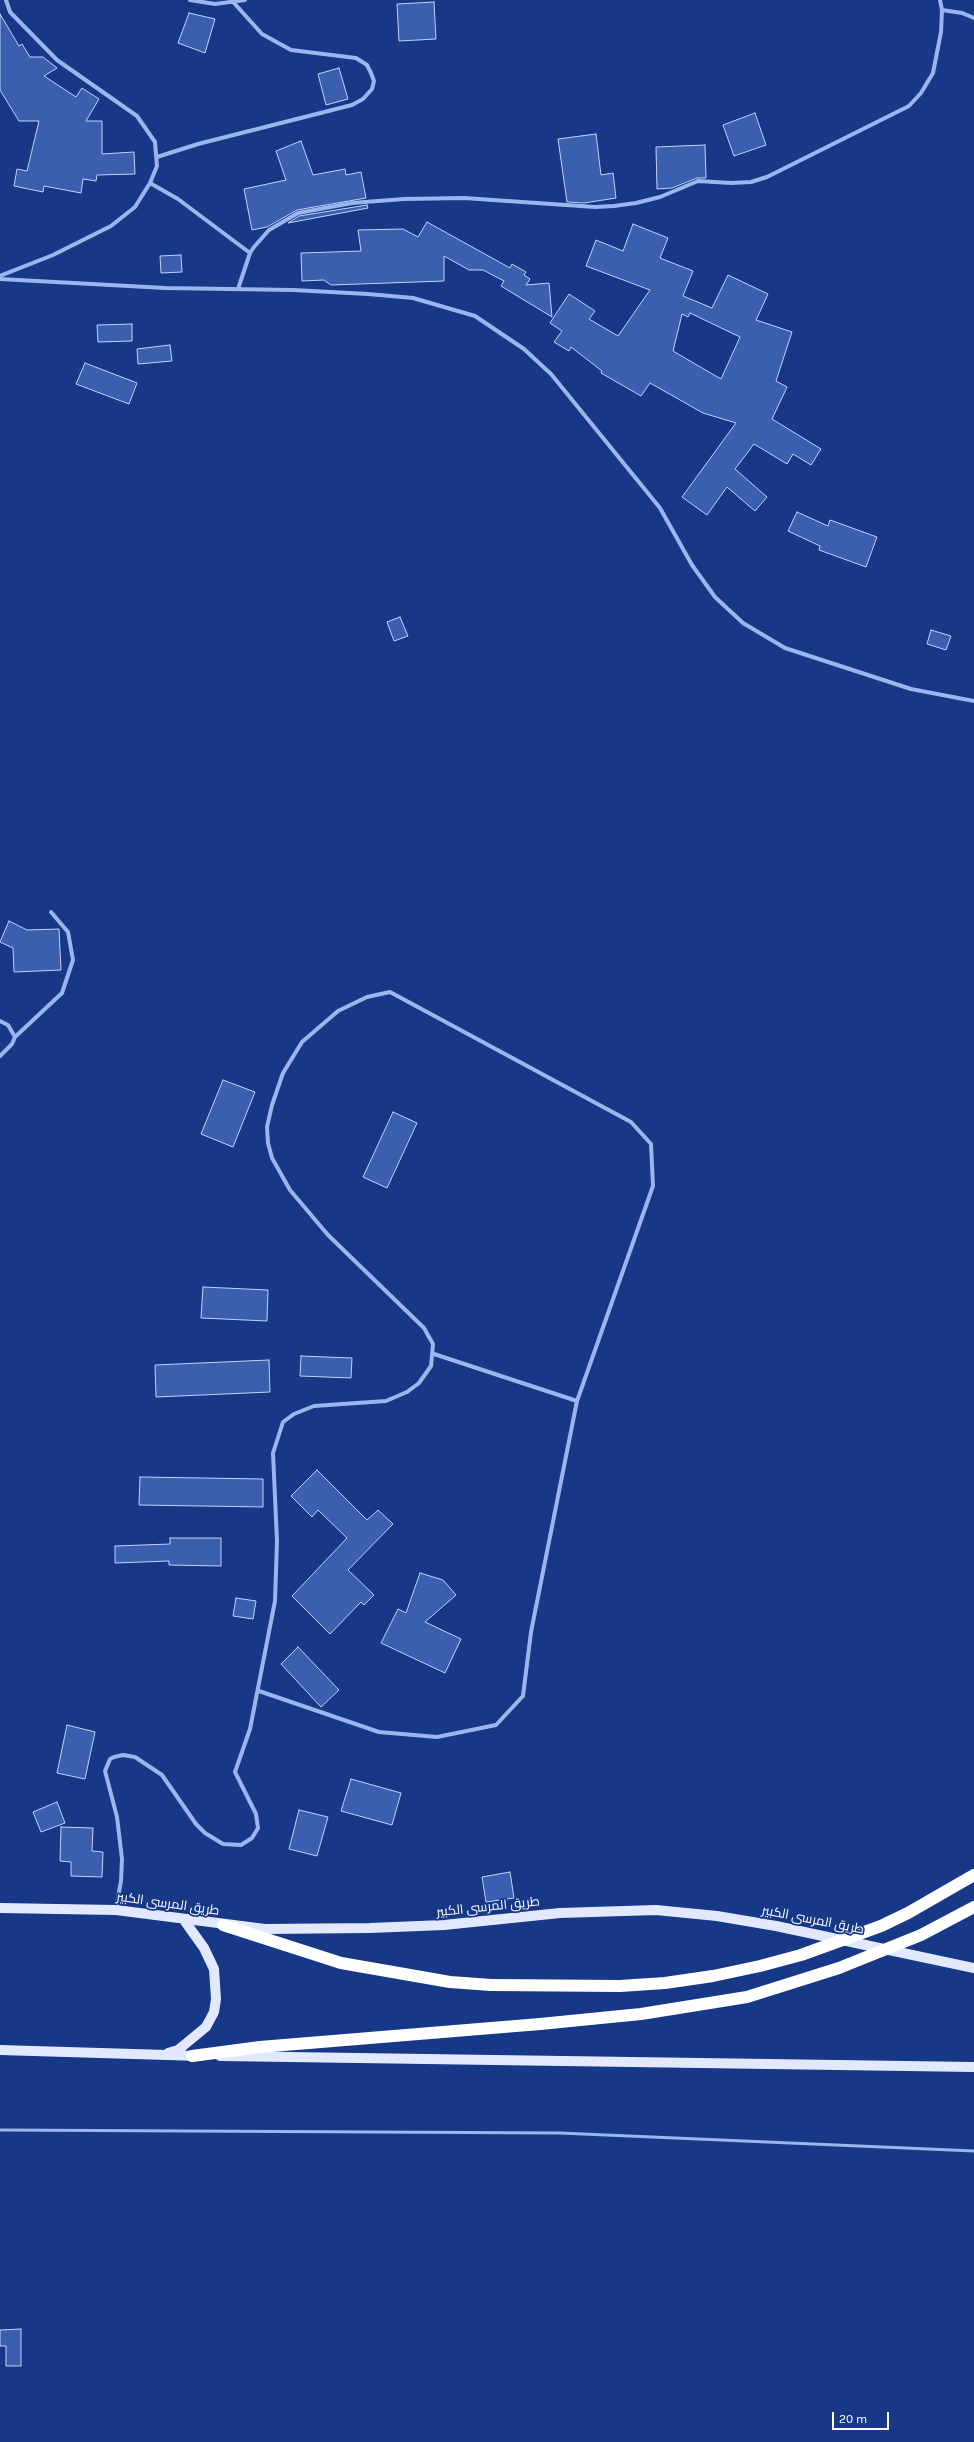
<!DOCTYPE html>
<meta charset="utf-8">
<style>
body{margin:0}
#map{position:relative;width:974px;height:2442px;overflow:hidden;background:#163886;font-family:Karla,sans-serif}
canvas{display:block}
.scale{position:absolute;left:832px;top:2412px;width:57px;height:18px;box-sizing:border-box;border:2px solid #fff;border-top:0;padding-left:5px;font-size:12px;line-height:14px;white-space:nowrap;color:#fff;-webkit-text-stroke:3px #163886;paint-order:stroke}
</style>
<div id="map">
<canvas width="974" height="2442"></canvas>
<div class="scale">20 m</div>
</div>
<script>
const g = document.querySelector('canvas').getContext('2d');
g.lineJoin = 'round';
function paint(path, color) { g.fillStyle = color; g.fill(path, 'evenodd'); }
const toPath = rows => new Path2D(rows.map(r => 'M' + r).join(''));
function stroke(path, color, width, dash) { g.strokeStyle = color; g.lineWidth = width; g.lineCap = dash ? 'butt' : 'round'; g.setLineDash(dash || []); g.stroke(path); }
function write(font, color, halo, rows, align = 'center') {
  g.font = font + ' Karla,Cairo,sans-serif'; g.lineWidth = 3.5; g.setLineDash([]); g.textBaseline = 'middle'; g.strokeStyle = halo; g.fillStyle = color; for (const [text, x, y, turn = 0] of rows) {
    g.save(); g.translate(x, y); g.rotate((+turn || 0) * Math.PI / 180); g.textAlign = isNaN(turn) ? turn : align; if (halo) g.strokeText(text, 0, 0); g.fillText(text, 0, 0); g.restore();
  }
}
const building = toPath([
 [434,2,436,39,399,41,397,4,434,2],
 [189,13,215,19,205,53,178,43,189,13],
 [0,14,19,46,22,44,30,57,43,57,57,68,44,76,76,97,82,88,99,99,86,121,102,121,102,154,134,152,135,174,97,175,96,181,83,179,81,193,44,186,43,192,14,186,17,169,27,171,39,121,19,121,0,90,0,14],
 [339,68,348,99,326,105,318,74,339,68],
 [755,113,766,145,734,156,723,125,755,113],
 [596,134,601,175,613,173,616,198,584,203,567,202,558,139,596,134],
 [301,141,313,175,345,169,346,175,361,172,366,198,297,210,267,227,252,230,244,189,286,180,276,151,301,141],
 [705,145,706,178,697,178,672,188,657,189,656,147,705,145],
 [367,205,368,208,288,223,299,216,367,205],
 [427,222,510,268,512,264,526,272,524,275,530,279,526,285,549,283,552,317,501,286,504,281,483,270,469,270,444,256,444,281,331,285,324,280,302,281,301,253,361,251,358,230,403,229,418,237,427,222],
 [633,224,668,238,660,258,693,271,683,296,712,308,728,275,768,294,756,320,792,332,776,381,787,387,772,419,821,449,811,465,793,454,787,464,754,444,735,469,767,497,755,511,727,487,707,515,682,497,736,423,703,413,650,383,641,396,601,373,602,371,571,347,569,351,554,342,562,331,550,323,569,294,595,311,589,319,618,336,650,290,586,266,596,240,623,251,633,224],
 [690,313,740,337,721,379,673,351,682,314,688,317,690,313],
 [181,255,182,272,161,273,160,256,181,255],
 [132,324,132,341,98,342,97,325,132,324],
 [170,345,172,361,138,364,137,349,170,345],
 [85,363,137,383,129,404,76,384,85,363],
 [797,512,828,526,830,520,877,537,866,567,819,550,820,546,788,531,797,512],
 [400,617,408,636,394,641,387,622,400,617],
 [931,630,951,636,946,650,927,644,931,630],
 [9,921,27,930,59,929,61,970,14,972,13,948,0,942,9,921],
 [223,1080,255,1092,233,1147,201,1134,223,1080],
 [393,1112,417,1123,387,1188,363,1177,393,1112],
 [203,1287,268,1290,267,1321,201,1318,203,1287],
 [301,1356,352,1358,351,1378,300,1376,301,1356],
 [269,1360,270,1392,156,1397,155,1365,269,1360],
 [317,1470,367,1520,378,1510,393,1524,348,1570,374,1595,364,1605,361,1602,330,1634,292,1596,347,1538,318,1510,312,1517,291,1496,317,1470],
 [140,1477,263,1479,263,1507,139,1505,140,1477],
 [170,1538,221,1538,221,1566,169,1565,169,1561,115,1563,115,1546,170,1544,170,1538],
 [420,1573,443,1580,456,1595,425,1622,461,1639,445,1673,381,1643,398,1609,406,1613,420,1573],
 [236,1598,256,1601,253,1619,233,1616,236,1598],
 [298,1647,339,1690,321,1707,281,1664,298,1647],
 [67,1725,95,1732,85,1779,57,1773,67,1725],
 [351,1779,401,1793,392,1825,341,1811,351,1779],
 [57,1802,65,1823,41,1832,33,1812,57,1802],
 [299,1810,328,1817,317,1856,289,1849,299,1810],
 [61,1827,93,1828,92,1851,103,1852,102,1877,71,1876,71,1862,60,1861,61,1827],
 [510,1872,514,1898,486,1902,482,1877,510,1872],
 [21,2329,21,2366,6,2366,6,2346,0,2346,0,2330,21,2329]
]);
paint(building, '#3a5fae');
stroke(building, '#c1d3fa', 1);
stroke(toPath([
 [0,2130,560,2133,974,2151]
]), '#9bb6ee', 3);
stroke(toPath([
 [190,0,215,4,245,0],
 [942,10,962,13,974,18],
 [157,157,198,144,352,105,363,99,372,89,374,81,371,73,367,65,356,58,291,50,262,34,234,3],
 [150,183,178,199,250,253],
 [0,276,53,255,111,226,135,207,150,183,157,166,155,142,137,116,57,60,10,12,6,0],
 [0,279,165,288,293,290,368,294,413,298,475,316,524,349,551,374,660,508,692,565,715,597,743,623,785,648,911,689,974,701],
 [238,289,250,253,254,247,269,230,298,213,352,203,404,199,464,198,595,207,614,206,636,203,660,197,698,181,731,183,751,182,767,177,909,106,921,93,933,73,941,32,942,10,940,0],
 [0,1021,8,1025,15,1037,12,1044,0,1056],
 [15,1037,62,993,73,960,68,932,51,912],
 [434,1354,577,1401],
 [116,1909,121,1881,122,1859,117,1817,105,1771,110,1759,114,1757,123,1755,135,1757,162,1775,196,1824,205,1833,223,1844,241,1845,252,1838,258,1828,256,1814,235,1772,250,1729,275,1601,277,1541,273,1453,283,1422,294,1414,314,1406,386,1401,407,1392,419,1383,431,1366,433,1344,424,1328,328,1235,290,1190,272,1158,268,1143,267,1127,272,1105,283,1073,302,1042,338,1011,367,997,390,992,631,1122,651,1144,653,1186,577,1401,531,1632,523,1696,496,1725,437,1737,379,1732,259,1691]
]), '#9bb6ee', 4);
stroke(toPath([
 [0,1908,116,1910,265,1929,370,1928,444,1925,560,1913,656,1910,717,1916,776,1926,974,1968],
 [0,2050,200,2056],
 [168,2053,178,2050,206,2027,214,2012,216,1999,214,1969,204,1948,184,1920],
 [220,2056,974,2067]
]), '#e2e9ff', 10);
stroke(toPath([
 [223,1925,341,1963,450,1982,491,1985],
 [192,2056,260,2047,540,2024]
]), '#fff', 12);
stroke(toPath([
 [491,1985,620,1986,665,1983,713,1976,760,1966,801,1955,881,1926,908,1913,974,1875],
 [540,2024,641,2014,747,1997,839,1968,921,1935,974,1907]
]), '#fff', 12);
write('13px', '#fff', '#163886', [
 ["طريق المرسى الكبير",168,1904,8],
 ["طريق المرسى الكبير",488,1907,-6],
 ["طريق المرسى الكبير",813,1920,11]
]);
</script>
